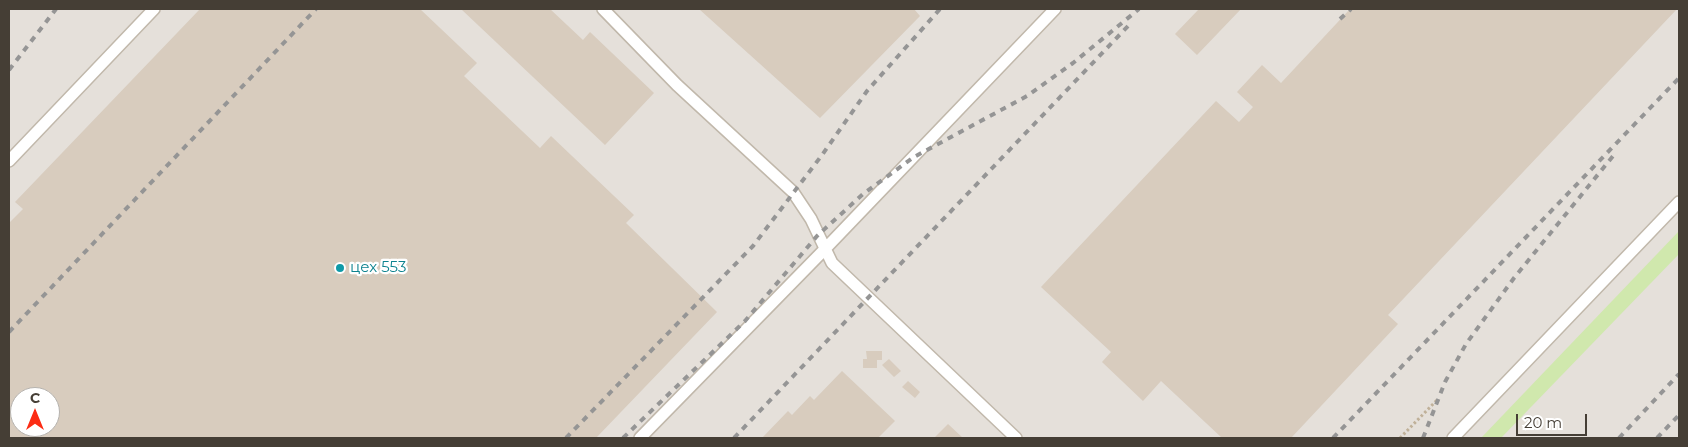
<!DOCTYPE html>
<meta charset="utf-8">
<style>
body{margin:0}
#map{position:relative;width:1688px;height:447px;overflow:hidden;background:#f3eee5;font-family:Montserrat,sans-serif}
canvas{display:block}
.frame{position:absolute;inset:0;border:10px solid #453e35;pointer-events:none}
.north{position:absolute;left:10px;top:387px;width:50px;height:50px;box-sizing:border-box;background:#fff;border:1px solid #b5b2ae;border-radius:50%;rotate:0deg;font-size:14px;font-weight:700;line-height:20px;text-align:center;color:#453e35}
.north::after{content:'';display:block;margin:auto;width:18px;height:22px;background:#fc2c14;clip-path:polygon(50% 0,100% 100%,50% 72%,0 100%)}
.scale{position:absolute;left:1516px;top:414px;width:71px;height:22px;box-sizing:border-box;border:2px solid #453e35;border-top:0;padding-left:6px;font-size:15px;line-height:18px;white-space:nowrap;color:#453e35;-webkit-text-stroke:4px #fff;paint-order:stroke}
</style>
<div id="map">
<canvas width="1688" height="447"></canvas>
<div class="frame"></div>
<div class="north">С</div>
<div class="scale">20 m</div>
</div>
<script>
const g = document.querySelector('canvas').getContext('2d');
g.lineJoin = 'round';
function paint(path, color) { g.fillStyle = color; g.fill(path, 'evenodd'); }
const toPath = rows => new Path2D(rows.map(r => 'M' + r).join(''));
function stroke(path, color, width, dash) { g.strokeStyle = color; g.lineWidth = width; g.lineCap = dash ? 'butt' : 'round'; g.setLineDash(dash || []); g.stroke(path); }
function write(font, color, halo, rows, align = 'center') {
  g.font = font + ' Montserrat,sans-serif'; g.lineWidth = 4.5; g.setLineDash([]); g.textBaseline = 'middle'; g.strokeStyle = halo; g.fillStyle = color; for (const [text, x, y, turn = 0] of rows) {
    g.save(); g.translate(x, y); g.rotate((+turn || 0) * Math.PI / 180); g.textAlign = isNaN(turn) ? turn : align; if (halo) g.strokeText(text, 0, 0); g.fillText(text, 0, 0); g.restore();
  }
}
paint(toPath([
 [9,9,1679,9,1679,438,9,438],
 [20,397,50,397,50,427,20,427]
]), '#e5e0da');
paint(toPath([
 [1679,231,1679,254,1501,438,1481,438]
]), '#d0e8ad');
paint(toPath([
 [200,9,420,9,477,63,464,76,540,148,551,136,634,215,626,223,717,312,596,438,9,438,9,223,23,209,15,202],
 [20,397,50,397,50,427,20,427],
 [461,9,550,9,583,40,590,32,654,93,605,145],
 [699,9,914,9,920,16,820,118],
 [1199,9,1241,9,1197,55,1175,34],
 [1350,9,1677,9,1388,315,1398,324,1291,438,1220,438,1221,437,1161,381,1143,401,1102,362,1111,352,1041,287,1216,101,1239,122,1253,107,1237,92,1262,65,1281,83],
 [866,351,882,351,882,360,877,360,877,368,863,368,863,359,867,359],
 [889,359,901,371,894,377,882,365],
 [842,371,895,421,878,438,762,438,788,411,792,415,810,396,814,400],
 [908,381,920,392,915,398,902,387],
 [948,424,963,438,934,438]
]), '#d8ccbe');
const lane = toPath([
 [603,9,677,85,793,192,811,219,832,263,1016,438],
 [9,161,154,9],
 [640,438,824,250,1055,9],
 [1453,438,1679,202]
]);
stroke(lane, '#c1b8ab', 14);
stroke(toPath([
 [1400,438,1437,400]
]), '#c0b199', 3, [2.5, 2.5]);
stroke(lane, '#fff', 11);
stroke(toPath([
 [1340,19,1351,9],
 [9,70,56,9],
 [9,332,316,9],
 [566,438,753,246,822,155,867,91,940,9],
 [623,438,745,321,817,236,863,194,914,157,1027,96,1073,63,1139,9],
 [734,438,1129,25],
 [1333,438,1679,78],
 [1423,438,1445,382,1466,344,1514,278,1613,156],
 [1619,438,1679,374],
 [1657,438,1679,415]
]), '#959595', 4, [6, 6]);
for (const [x, y, r, color] of [
 [340,268,5,"#0f9aa8"]
]) { const dot = new Path2D(); dot.arc(x, y, r, 0, 2 * Math.PI); g.fillStyle = color; g.fill(dot); stroke(dot, '#fff', 2); }
write('15px', '#0d838f', '#fff', [
 ["цех 553",350,268]
], 'left');
</script>
